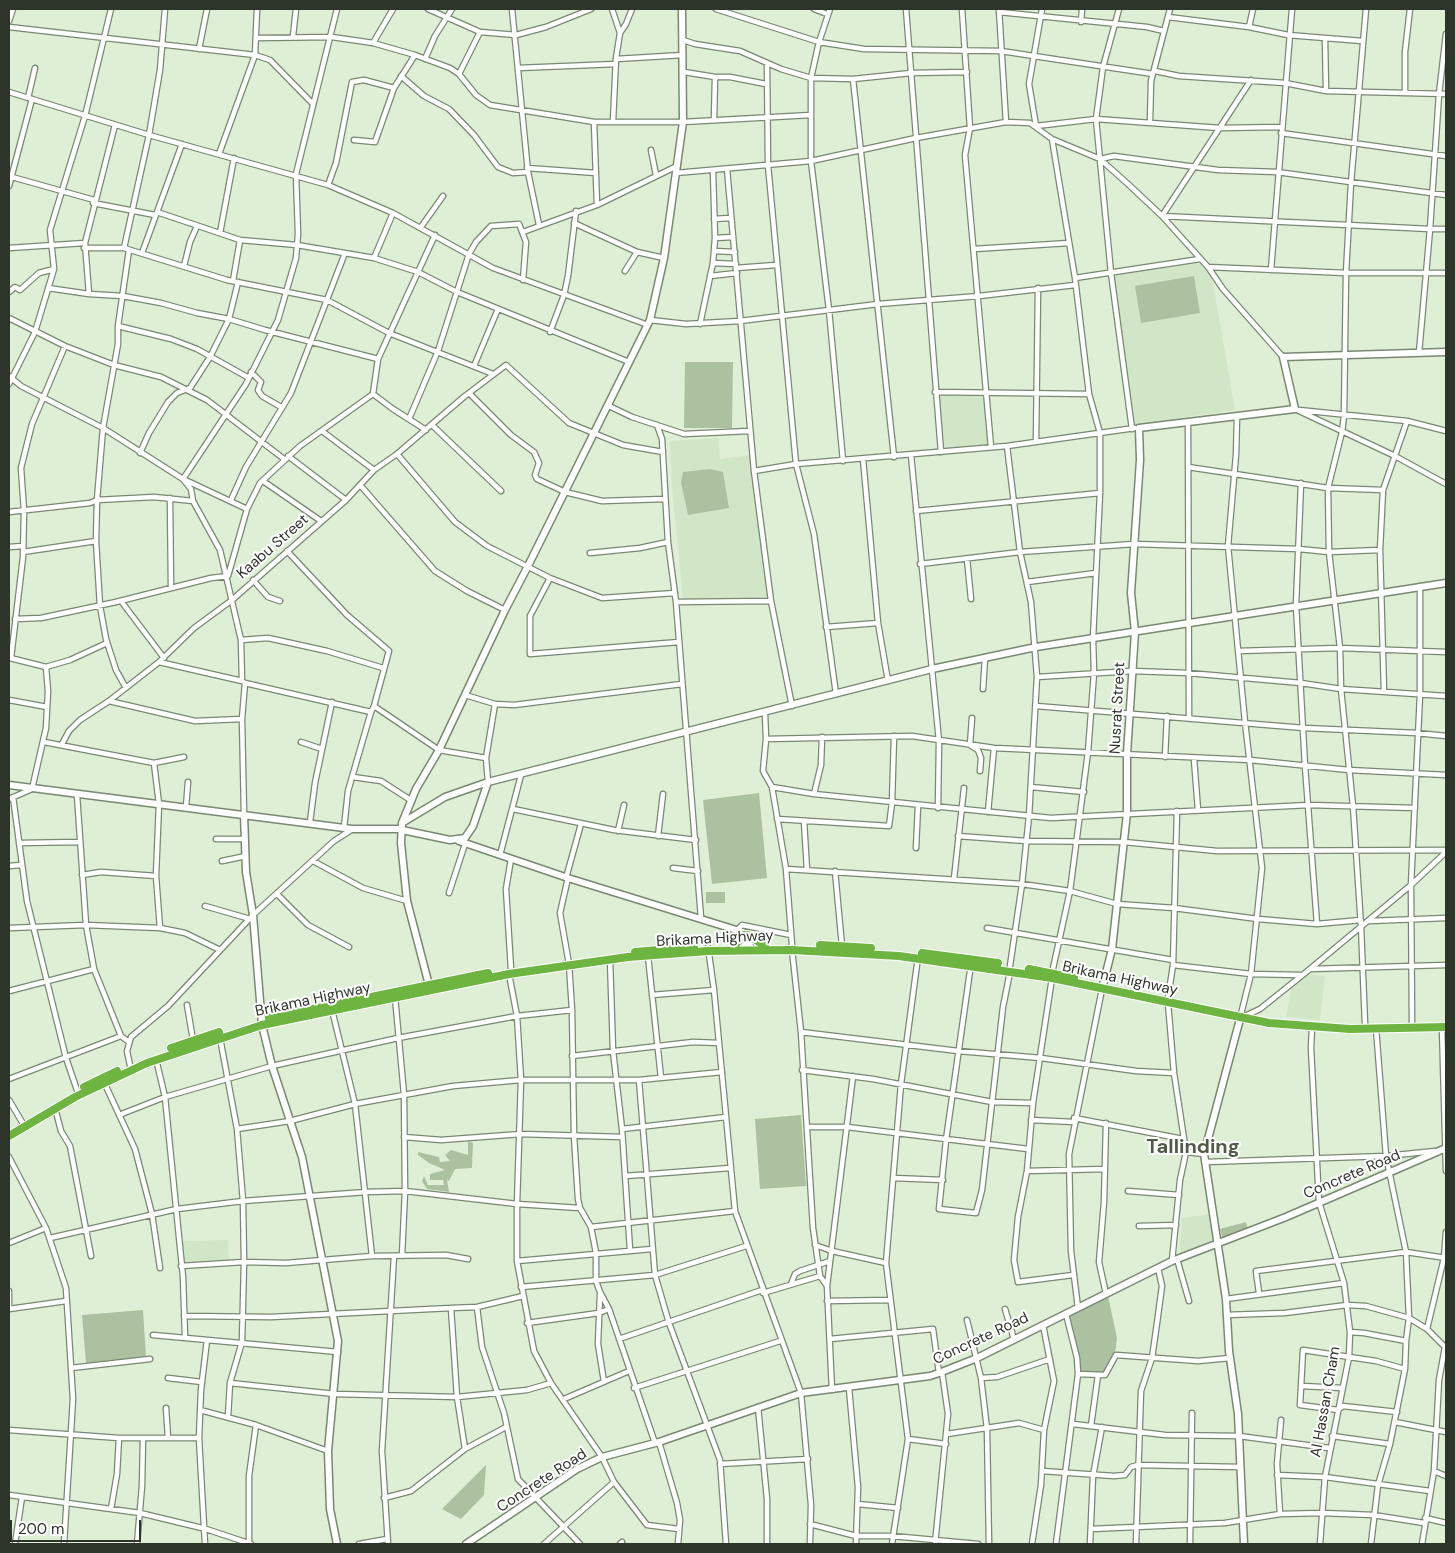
<!DOCTYPE html>
<style>
body{margin:0}
#map{position:relative;width:1455px;height:1553px;overflow:hidden;background:#deefd6;font-family:"DM Sans",sans-serif}
canvas{display:block}
.frame{position:absolute;inset:0;border:10px solid #2d342a;pointer-events:none}
.scale{position:absolute;left:10px;top:1520px;width:131px;height:22px;box-sizing:border-box;border:2px solid #2d342a;border-top:0;padding-left:6px;font-size:15px;line-height:18px;white-space:nowrap;color:#2d342a;-webkit-text-stroke:4px #fff;paint-order:stroke}
</style>
<div id="map">
<canvas width="1455" height="1553"></canvas>
<div class="frame"></div>
<div class="scale">200 m</div>
</div>
<script>
const g = document.querySelector('canvas').getContext('2d');
g.lineJoin = 'round';
function paint(path, color) { g.fillStyle = color; g.fill(path, 'evenodd'); }
const toPath = rows => new Path2D(rows.map(r => 'M' + r).join(''));
function stroke(path, color, width, dash) { g.strokeStyle = color; g.lineWidth = width; g.lineCap = dash ? 'butt' : 'round'; g.setLineDash(dash || []); g.stroke(path); }
function write(font, color, halo, rows, align = 'center') {
  g.font = font + ' "DM Sans",sans-serif'; g.lineWidth = 4; g.setLineDash([]); g.textBaseline = 'middle'; g.strokeStyle = halo; g.fillStyle = color; for (const [text, x, y, turn = 0] of rows) {
    g.save(); g.translate(x, y); g.rotate((+turn || 0) * Math.PI / 180); g.textAlign = isNaN(turn) ? turn : align; if (halo) g.strokeText(text, 0, 0); g.fillText(text, 0, 0); g.restore();
  }
}
paint(toPath([
 [1201,263,1213,283,1235,410,1134,425,1114,275],
 [938,394,984,397,989,446,945,451],
 [719,438,720,459,750,455,770,599,683,599,672,488,670,441],
 [1306,974,1325,976,1320,1020,1286,1017,1292,985],
 [1211,1214,1214,1239,1179,1255,1182,1218],
 [228,1240,229,1264,181,1265,181,1241]
]), '#d1e6c7');
paint(toPath([
 [1194,276,1200,313,1141,323,1135,286],
 [685,362,733,362,732,428,684,428],
 [710,469,723,472,729,508,688,515,681,482,683,472],
 [759,793,767,878,712,884,703,800],
 [706,892,725,892,725,903,706,903],
 [801,1115,806,1186,760,1189,755,1119],
 [468,1141,473,1143,472,1168,455,1169,449,1181,447,1180,449,1192,427,1189,422,1181,424,1176,428,1185,444,1185,443,1180,430,1180,430,1174,445,1170,429,1163,418,1155,418,1152,439,1157,440,1162,450,1161,445,1155,451,1150,468,1155],
 [1246,1222,1248,1230,1223,1240,1220,1229],
 [1108,1296,1117,1338,1115,1353,1105,1374,1081,1373,1070,1315],
 [143,1310,146,1357,86,1363,82,1315],
 [486,1465,484,1495,461,1519,442,1509]
]), '#abc1a0');
const street = toPath([
 [428,9,480,32,516,35,546,27,591,9],
 [512,9,528,172,539,225],
 [612,9,620,33,616,58,613,121],
 [716,9,819,42,864,49,1001,51,1153,74],
 [814,9,827,14],
 [830,9,819,42,811,78,811,161,829,310,843,461],
 [906,9,941,452],
 [962,9,970,128,965,155,991,447],
 [999,9,1006,122],
 [1042,9,1029,84,1036,126,1096,119,1220,128,1281,127],
 [1119,9,1103,67,1096,119,1111,273,1132,429],
 [999,12,1147,27,1164,31],
 [1168,17,1249,27,1288,35,1362,41],
 [9,21,13,9],
 [1081,22,1082,9],
 [9,27,255,55,270,60,312,103],
 [1249,27,1253,9],
 [620,33,626,24,632,9],
 [1446,34,1439,94,1430,229,1446,229],
 [293,36,296,9],
 [257,38,332,37,373,43,415,55,450,68,459,74,476,95,490,105,594,122,683,122,811,115],
 [1325,38,1326,91],
 [683,40,695,44,740,51,781,69,811,78,853,79,911,73,967,72],
 [373,43,393,9],
 [199,49,207,9],
 [425,59,435,36,452,9],
 [616,59,683,55],
 [767,63,768,165,796,464,814,534,836,694],
 [518,68,616,64],
 [1155,71,1179,76,1285,83,1326,91,1446,94],
 [684,72,715,77,714,120],
 [459,74,480,32],
 [401,76,424,96,449,109,474,135,498,167,513,173,528,172],
 [715,77,730,77,766,84],
 [853,79,894,457],
 [9,92,149,135,328,185,393,213,493,268,648,325],
 [1405,93,1405,52,1410,9],
 [28,98,35,68],
 [594,122,597,205],
 [1150,122,1151,81,1170,9],
 [1281,133,1446,156],
 [354,140,375,142,394,88,415,55],
 [651,150,656,175],
 [219,154,255,55,257,9],
 [1100,159,1114,156,1218,170,1277,172,1446,195],
 [527,168,596,173],
 [727,169,754,471,771,601,792,706],
 [676,173,811,161,916,138,1006,122,1030,123,1052,139,1100,159,1128,184,1162,216,1208,267,1223,289,1283,357],
 [12,177,94,200],
 [328,185,336,163,352,82,364,80,394,88],
 [9,186,32,99],
 [93,203,155,215],
 [157,212,240,240,297,245,374,258,418,272,457,292,629,362],
 [1162,216,1430,229,1419,353],
 [1162,216,1251,80],
 [714,219,730,218],
 [574,223,637,252,664,258],
 [421,227,443,196],
 [523,232,597,205,677,166],
 [220,233,234,158],
 [715,238,733,237],
 [9,248,85,243],
 [84,248,124,248,227,280,327,300,389,333,493,374],
 [124,248,149,135,160,70,165,9],
 [974,249,1069,243],
 [714,251,735,252],
 [142,253,182,144],
 [374,258,393,213],
 [713,263,736,264],
 [184,266,190,242,197,226],
 [1208,267,1346,273,1446,273],
 [736,268,776,265],
 [1271,270,1292,9],
 [625,271,637,252],
 [710,276,737,273],
 [1075,278,1200,259],
 [233,281,240,240],
 [48,288,89,294,123,296,161,303,197,313,229,319,265,330,378,359],
 [9,292,15,287,20,290,39,273,54,269],
 [89,294,85,243,115,125],
 [9,318,65,346,114,365,161,377,207,400,284,459],
 [650,320,686,324,740,321,878,304,979,296,1075,285],
 [700,324,713,263,715,238,713,171],
 [118,326,171,339,197,349,249,378],
 [550,332,564,295,568,276,576,211],
 [474,366,498,309],
 [251,372,261,382,258,390,262,396,281,407],
 [9,376,21,386,103,428,183,479,247,509],
 [9,384,35,332,54,269,50,230,85,116,111,9],
 [935,392,1089,394,1075,278,1052,139],
 [469,393,511,435,534,452,539,463,535,475,537,479,565,492,602,501,665,499],
 [607,405,632,417,684,434,749,431],
 [1295,409,1395,456,1446,484],
 [1299,410,1407,421,1446,431],
 [1237,417,1236,455,1228,546,1245,722,1262,868,1251,974,1240,1018],
 [409,419,438,351,469,254,476,242,491,226,519,224,526,242,523,280],
 [1188,423,1189,717],
 [432,425,501,491],
 [657,425,662,439,668,542,676,602,701,918],
 [426,430,393,409,373,394,378,359,435,235],
 [322,431,374,470],
 [1036,441,1038,288],
 [1007,446,1020,552,1031,602,1037,677,1029,816,1022,884,1010,966],
 [140,453,149,433,168,402,177,393,190,388,210,357,229,319,238,282],
 [397,454,455,522,487,546,550,578,602,598,675,593],
 [911,455,939,741,938,808],
 [288,456,346,500],
 [863,459,878,623,888,681],
 [1188,467,1328,488,1383,490],
 [754,471,796,464,1007,446,1135,428],
 [183,479,246,384,278,320,296,258,298,234,296,174,337,9],
 [183,479,191,489,193,501,220,550,241,640,242,681,245,683,242,719,244,814],
 [263,481,321,521],
 [1301,483,1296,605,1305,766,1317,924],
 [361,486,435,571,467,591,505,610],
 [170,498,171,588],
 [231,500,246,467,291,393,345,253],
 [916,511,1100,493],
 [9,512,90,503,97,500,154,497,193,501],
 [9,547,23,546],
 [23,552,96,541],
 [590,553,640,548,668,542],
 [967,559,971,599],
 [920,564,1020,552,1134,544,1299,549,1329,552,1380,550],
 [550,578,530,616,530,654,679,642],
 [253,580,268,597,280,601],
 [1027,582,1096,573],
 [121,601,164,658],
 [676,602,771,601],
 [15,619,41,618,116,602,211,578,228,576,247,509,260,483,300,446,373,394],
 [826,627,878,623],
 [241,640,268,638,327,651,383,668],
 [1238,651,1340,648,1446,652],
 [10,658,46,667,70,660,107,643],
 [11,658,23,557,24,511,21,468,32,424,65,346],
 [159,662,242,681],
 [1037,677,1132,671,1188,673,1301,683,1341,689,1446,696],
 [245,683,371,712,374,706,389,651,347,615,287,551],
 [126,688,116,670,106,639,100,606,96,541,97,500,103,428,118,344,118,326,129,250],
 [983,689,985,658],
 [1384,692,1380,550,1383,490,1407,421],
 [465,695,495,704,514,705,682,684],
 [9,700,47,707],
 [109,701,195,721,242,719],
 [374,706,439,750,486,758],
 [1036,706,1304,728,1417,733,1446,736],
 [765,713,766,739,763,771,772,787,814,794,1051,818,1309,805,1415,808],
 [972,718,970,745,978,750,981,758,980,771],
 [766,739,912,736,994,748,1250,760,1349,770,1446,775],
 [44,742,154,763,159,804,156,876,160,928],
 [301,742,322,749],
 [62,744,69,731,80,720,109,701,159,662,194,628,232,600,346,500,374,470,397,454,465,396,506,365,569,423,623,445,663,452],
 [1165,757,1167,716],
 [1194,759,1198,810],
 [154,763,184,757],
 [353,777,381,781,412,801],
 [488,782,486,758,495,704],
 [772,787,786,869,792,945],
 [1031,787,1084,792],
 [814,794,821,765,822,737],
 [77,795,86,925,94,969,121,1036,129,1042],
 [13,797,27,901,66,1058,77,1090],
 [9,799,32,789,46,728,48,691,46,667],
 [186,807,188,782],
 [513,809,614,830,696,840],
 [988,812,994,748],
 [777,819,889,826,892,803,894,736],
 [804,821,807,870],
 [310,822,315,783,332,702],
 [344,828,348,791,371,712],
 [618,831,624,805],
 [658,836,663,794],
 [958,836,1026,841,1124,842,1217,851,1446,850],
 [216,839,245,839],
 [19,843,79,842],
 [916,848,918,806],
 [500,855,521,775],
 [222,861,246,856],
 [313,861,363,888,407,901],
 [9,866,21,865],
 [673,868,698,871],
 [786,869,1022,884,1070,891,1117,904,1174,908,1258,919,1317,924,1361,920],
 [835,871,842,946],
 [82,875,101,872,156,876],
 [566,878,581,824],
 [568,878,560,913,569,964,572,1010,574,1136,578,1199,580,1208,591,1227,596,1253,596,1281,600,1292,609,1309,655,1443],
 [954,879,964,788],
 [449,893,465,844],
 [277,894,308,925,349,947],
 [205,906,250,919],
 [1369,921,1446,918],
 [9,928,86,925,160,928,185,933,220,950],
 [987,928,1173,960],
 [736,931,742,925,791,935],
 [708,947,714,990,735,1211,801,1393,811,1505,810,1544],
 [792,950,801,1032,813,1228,820,1276,827,1286,832,1390],
 [648,956,661,1078],
 [610,959,613,1051,622,1129,630,1250],
 [971,964,946,1140,939,1209,976,1213,982,1190,1003,1007,1010,972],
 [1173,965,1251,974,1300,975],
 [511,969,506,889,511,859],
 [1310,969,1446,965],
 [1052,973,1070,891,1088,752,1094,673,1093,638,1100,493,1100,433,1089,394],
 [509,974,517,1016,521,1080,517,1204,517,1261,534,1351,551,1383,602,1457,614,1482,647,1525,679,1529],
 [1052,978,1033,1103,1027,1171,1018,1217,1014,1260,1018,1282,1073,1275],
 [9,991,94,969],
 [652,995,714,990],
 [395,997,404,1094,405,1191,402,1256],
 [1168,998,1173,965,1177,811],
 [1168,1003,1174,1073,1186,1152,1180,1180,1172,1261],
 [187,1005,193,1040],
 [332,1010,355,1104,372,1256],
 [1247,1015,1260,1009,1310,969,1411,885,1446,852],
 [1412,1023,1411,885,1420,694,1420,586],
 [1365,1024,1361,926,1353,806,1341,689,1340,648,1329,552,1328,488,1342,432,1344,416,1346,273,1351,183,1366,9],
 [1312,1027,1311,1048,1319,1202,1344,1283,1350,1332,1349,1357,1325,1477,1320,1544],
 [1442,1027,1446,1171],
 [801,1032,958,1051,1041,1058,1136,1071,1174,1073],
 [220,1038,237,1129,243,1201,244,1262,242,1342,230,1383,228,1417],
 [572,1056,693,1042,719,1043],
 [156,1059,165,1097,183,1277,185,1337],
 [131,1070,127,1051,131,1037,168,1006,253,915,334,841,351,830],
 [802,1070,873,1079,992,1102,1033,1103],
 [9,1079,121,1036],
 [639,1080,655,1275,669,1323,720,1460,726,1544],
 [104,1082,135,1149,152,1214,160,1268],
 [9,1100,22,1122],
 [55,1108,61,1131,70,1146,91,1256],
 [119,1115,165,1097,272,1066,398,1038,517,1016,572,1010],
 [1074,1118,1183,1139],
 [1031,1120,1074,1122],
 [807,1127,847,1127,1028,1149],
 [237,1129,290,1121,355,1104,453,1086,521,1080,639,1080,722,1072],
 [622,1129,726,1117],
 [404,1137,441,1140,521,1134,622,1137],
 [1186,1152,1204,1154],
 [9,1157,46,1228,66,1288,73,1399,64,1544],
 [1206,1162,1386,1156,1435,1151],
 [1027,1171,1105,1169],
 [625,1176,730,1168],
 [893,1178,943,1180],
 [1128,1191,1179,1195],
 [1139,1226,1176,1225],
 [591,1227,735,1211],
 [50,1238,177,1209,243,1201,366,1192,405,1191,517,1204,580,1208],
 [9,1243,46,1228],
 [815,1245,832,1251,886,1263],
 [1177,1259,1189,1301],
 [517,1261,652,1249],
 [181,1266,244,1262,286,1263,372,1256,446,1255,468,1259],
 [791,1284,795,1274,800,1271,830,1261],
 [827,1286,853,1076],
 [521,1287,655,1275,746,1246],
 [9,1291,9,1306],
 [763,1293,820,1276],
 [1259,1293,1256,1271,1406,1252,1446,1258],
 [600,1294,598,1344,604,1382],
 [1106,1294,1099,1262,1104,1202,1106,1123],
 [1226,1299,1344,1283],
 [827,1301,890,1300],
 [477,1307,482,1347,504,1413,518,1479,580,1544],
 [1078,1308,1071,1251,1069,1154,1102,989],
 [9,1309,66,1301],
 [1005,1309,1014,1339],
 [1226,1315,1285,1313,1347,1305,1366,1306,1409,1318,1427,1329,1446,1348],
 [184,1316,271,1317,451,1308,477,1307,523,1296],
 [967,1320,981,1378,987,1429,989,1544],
 [527,1323,599,1313,609,1309],
 [1427,1329,1444,1258,1446,1232],
 [1350,1332,1364,1333,1406,1341],
 [153,1335,338,1352],
 [619,1339,762,1290],
 [830,1339,933,1329,939,1373],
 [71,1368,150,1359],
 [1078,1374,1105,1375,1116,1355,1198,1361,1230,1358],
 [168,1378,202,1382],
 [981,1378,997,1377,1050,1359],
 [230,1383,335,1394,457,1397,527,1390,551,1383],
 [1302,1386,1342,1388],
 [634,1388,780,1341],
 [849,1388,858,1487,856,1544],
 [564,1399,629,1371],
 [758,1407,767,1499,767,1544],
 [166,1408,168,1438],
 [200,1410,256,1425,328,1451],
 [1397,1412,1343,1406,1338,1410,1300,1405,1303,1350,1376,1361,1405,1369],
 [1395,1422,1446,1432],
 [1073,1424,1165,1435,1239,1436,1329,1448],
 [1091,1426,1098,1375],
 [9,1430,119,1438,199,1438],
 [947,1434,1019,1423,1044,1430],
 [1332,1436,1390,1444],
 [908,1439,946,1444],
 [659,1442,677,1503,680,1520,678,1544],
 [465,1449,506,1427],
 [720,1464,808,1459],
 [1042,1471,1114,1476,1125,1475,1131,1467,1138,1465,1240,1467],
 [1434,1471,1446,1476],
 [1277,1475,1325,1477,1430,1491],
 [9,1495,140,1513,206,1529,251,1544],
 [384,1498,411,1491,465,1449,457,1397,451,1308],
 [858,1504,898,1508],
 [111,1509,117,1474,119,1438],
 [1280,1514,1277,1464,1281,1420],
 [1425,1518,1446,1523],
 [810,1524,856,1536,892,1536,978,1544],
 [1091,1529,1225,1523,1280,1514,1322,1513,1373,1515,1424,1523],
 [249,1543,249,1476,256,1425],
 [15,1544,22,1497],
 [137,1544,142,1486,143,1438],
 [205,1544,199,1438,201,1390,207,1340],
 [359,1544,387,1539],
 [388,1544,382,1451,394,1256],
 [544,1544,614,1482],
 [620,1544,622,1542],
 [892,1544,908,1439,886,1263,901,1084,918,957],
 [935,1544,948,1414,942,1372],
 [1032,1544,1041,1485,1044,1430,1054,1381,1043,1325],
 [1056,1544,1078,1374,1077,1358,1066,1314],
 [1090,1544,1093,1476,1102,1427],
 [1136,1544,1141,1391,1152,1358,1157,1323,1162,1286,1158,1268],
 [1190,1544,1192,1413],
 [1371,1544,1378,1485,1390,1444,1405,1369,1406,1341,1409,1318,1406,1252,1386,1156,1376,1028],
 [1422,1544,1434,1471,1439,1380,1445,1347]
]);
const secondary = toPath([
 [9,785,352,829,402,829],
 [244,814,246,872,253,915,262,1025,272,1066,302,1157,338,1341,328,1451,330,1509,337,1544],
 [402,823,445,797,488,782,932,669,1036,647,1446,583],
 [402,830,450,840,465,838,473,826,488,782],
 [459,841,568,878,746,933,749,937,750,950],
 [744,933,745,950],
 [429,985,407,901,401,843,402,823,416,789,439,750,505,610,528,566,650,320,664,258,683,122,682,9],
 [1102,989,1112,949,1127,813,1127,754,1135,632,1131,593,1140,460,1139,428,1295,409,1283,357,1446,352],
 [1240,1019,1204,1154,1226,1299,1229,1351,1238,1414,1244,1544],
 [466,1544,577,1469,602,1457,659,1442,801,1393,930,1376,939,1373,977,1358,1172,1261,1286,1217,1446,1148]
]);
const highway = toPath([
 [748,935,765,946],
 [820,945,871,948],
 [734,946,744,935],
 [635,952,694,947],
 [922,953,998,963],
 [1029,969,1074,978],
 [269,1018,488,973],
 [171,1048,219,1032],
 [84,1087,117,1071],
 [9,1136,75,1097,147,1063,262,1025,509,974,628,957,708,951,792,950,899,956,1052,978,1269,1023,1350,1029,1446,1027]
]);
stroke(street, '#798872', 7);
stroke(secondary, '#798872', 9);
stroke(highway, '#fff', 10);
stroke(street, '#fff', 4.5);
stroke(secondary, '#fff', 6);
stroke(highway, '#6db440', 8);
write('15px', '#2d342a', '#fff', [
 ["Kaabu Street",273,547,-41],
 ["Nusrat Street",1118,708,-87],
 ["Brikama Highway",715,939,-3],
 ["Brikama Highway",1120,979,12],
 ["Brikama Highway",313,1000,-12],
 ["Concrete Road",1352,1175,-23],
 ["Concrete Road",981,1339,-25],
 ["Al Hassan Cham",1326,1402,-80],
 ["Concrete Road",542,1481,-33]
]);
write('bold 20px', '#4d5b46', '#fff', [
 ["Tallinding",1193,1148]
]);
</script>
